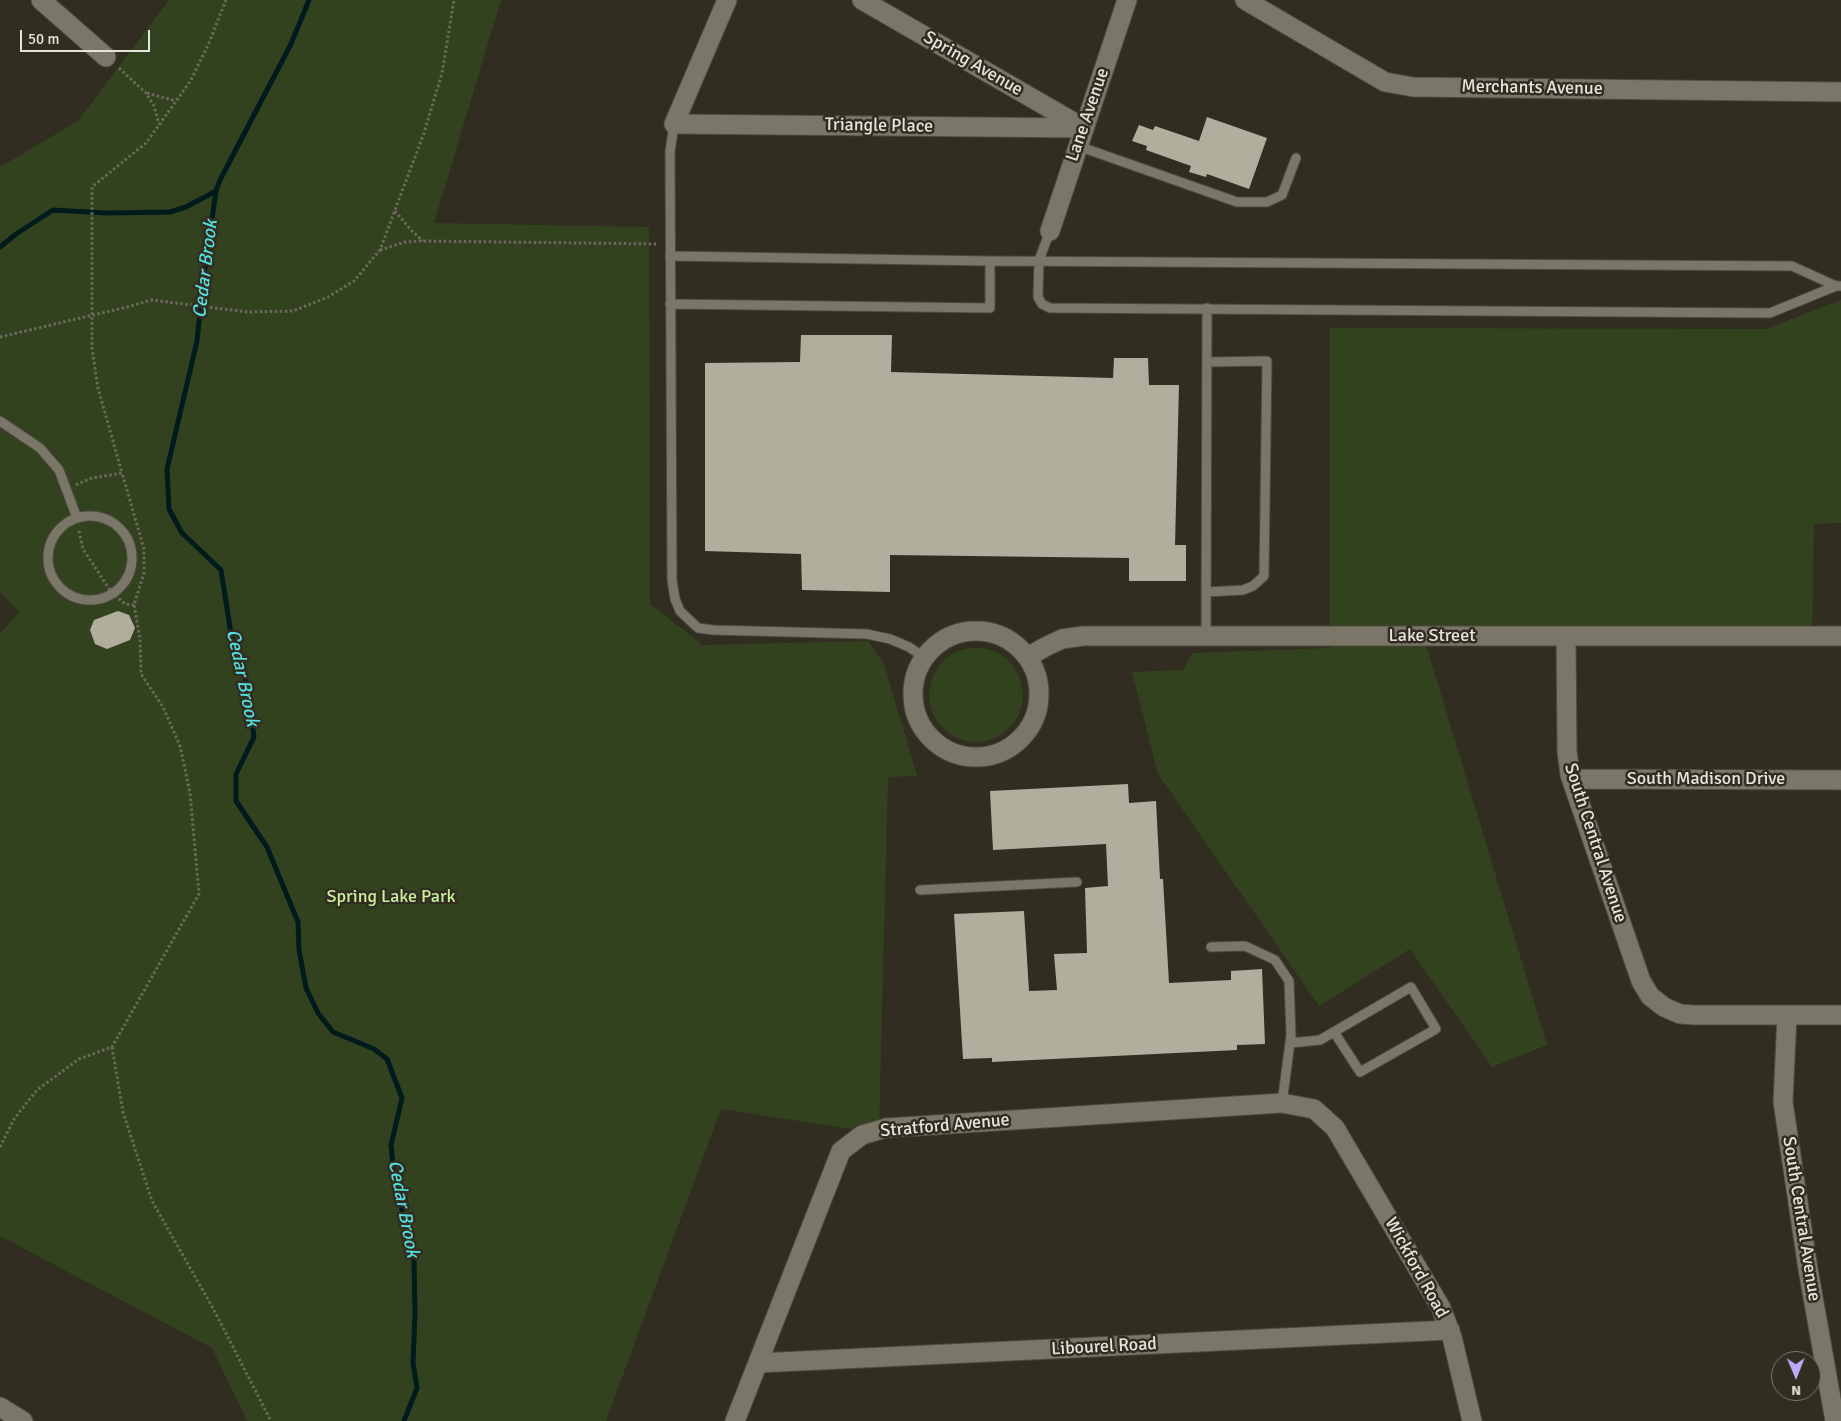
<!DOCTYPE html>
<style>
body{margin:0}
#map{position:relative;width:1841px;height:1421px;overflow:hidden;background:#312d21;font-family:Signika,sans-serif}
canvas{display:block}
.north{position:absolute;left:1771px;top:1351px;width:50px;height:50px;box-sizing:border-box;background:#312d21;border:1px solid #79766c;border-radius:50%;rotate:179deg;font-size:14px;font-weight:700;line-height:20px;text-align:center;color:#e6e4dc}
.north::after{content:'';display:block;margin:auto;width:18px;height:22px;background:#b9abf7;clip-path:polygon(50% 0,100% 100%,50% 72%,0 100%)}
.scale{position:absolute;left:20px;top:30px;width:130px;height:22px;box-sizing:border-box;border:2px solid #e6e4dc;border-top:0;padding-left:6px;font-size:15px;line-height:18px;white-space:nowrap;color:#e6e4dc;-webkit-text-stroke:4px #312d21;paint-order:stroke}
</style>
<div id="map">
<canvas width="1841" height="1421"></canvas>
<div class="north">N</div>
<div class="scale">50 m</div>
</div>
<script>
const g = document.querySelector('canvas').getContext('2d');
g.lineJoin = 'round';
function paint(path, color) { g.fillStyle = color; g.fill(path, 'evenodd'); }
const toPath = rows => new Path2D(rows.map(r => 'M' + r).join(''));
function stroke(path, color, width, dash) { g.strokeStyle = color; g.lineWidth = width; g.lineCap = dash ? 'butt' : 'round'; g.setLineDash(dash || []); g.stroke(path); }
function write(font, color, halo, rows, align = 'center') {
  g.font = font + ' Signika,sans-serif'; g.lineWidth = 5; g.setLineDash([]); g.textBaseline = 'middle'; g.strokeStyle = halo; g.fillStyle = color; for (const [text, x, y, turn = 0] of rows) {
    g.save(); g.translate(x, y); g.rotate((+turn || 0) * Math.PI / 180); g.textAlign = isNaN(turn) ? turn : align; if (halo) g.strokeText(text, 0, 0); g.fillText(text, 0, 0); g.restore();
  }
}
paint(toPath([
 [169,0,501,0,434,223,649,227,650,604,703,645,868,641,884,663,917,776,888,777,879,1129,858,1130,721,1109,606,1421,247,1421,212,1348,0,1236,0,634,19,612,0,592,0,167,78,121],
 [1841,300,1841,523,1814,524,1812,639,1424,638,1547,1045,1492,1067,1410,949,1319,1006,1158,774,1132,672,1183,670,1192,653,1330,648,1330,328,1766,329],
 '929 695a47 47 0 1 1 94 0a47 47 0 1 1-94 0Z'
]), '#33421e');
stroke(toPath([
 [309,0,291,44,220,180,216,191,203,282,197,341,167,469,169,509,182,533,221,570,232,640,245,676,254,737,236,774,236,801,267,847,298,922,299,950,306,988,318,1013,333,1032,374,1049,387,1059,402,1098,391,1145,394,1176,414,1260,415,1314,413,1363,417,1388,404,1421],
 [0,247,16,234,53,210,107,213,170,212,186,207,216,191]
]), '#001b1c', 5);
paint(toPath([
 [1207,117,1267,138,1249,189,1207,174,1206,177,1189,172,1191,166,1146,150,1147,146,1132,141,1139,125,1153,130,1155,126,1199,141],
 [801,335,892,335,891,372,1113,378,1114,358,1148,358,1149,385,1179,385,1175,545,1186,545,1186,581,1129,581,1129,558,890,555,890,592,802,590,801,554,705,551,705,363,800,362],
 [118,611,129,615,135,628,130,640,107,649,95,644,90,630,94,620],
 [1128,784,1129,803,1156,801,1160,879,1163,879,1169,983,1231,980,1231,971,1262,969,1265,1044,1237,1045,1237,1050,992,1062,992,1058,963,1059,954,914,1024,911,1029,991,1057,990,1054,954,1087,953,1085,888,1108,886,1106,844,993,850,990,791]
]), '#b2ae9e');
const service = toPath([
 [674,124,670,152,672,580,675,599,680,611,698,628,713,630,867,634,890,639,909,647,925,658],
 [1078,146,1237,202,1267,202,1282,195,1296,158],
 [1050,231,1039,260,1038,297,1042,304,1050,308,1770,313,1836,286],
 [670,256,990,261,1792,266,1836,286,1841,286],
 [670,304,990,308,990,261],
 [0,421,40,448,59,470,77,518],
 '48 558a42 42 0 1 1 84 0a42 42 0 1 1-84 0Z',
 [1206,592,1243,590,1253,586,1264,576,1267,361,1207,362],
 [1206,635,1207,308],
 [920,890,1077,882],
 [1211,947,1245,946,1275,960,1289,981,1291,1035,1282,1103],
 [1290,1043,1320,1040,1411,987,1436,1029,1360,1072,1334,1032]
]);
const minor = toPath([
 [41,0,106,57],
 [727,0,674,124,1084,128],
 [862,0,1082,127],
 [1245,0,1385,82,1413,87,1841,92],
 [1050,231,1127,0],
 '913 694a63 63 0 1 1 126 0a63 63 0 1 1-126 0Z',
 [1566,636,1567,751,1570,775,1641,981,1650,996,1664,1007,1680,1014,1694,1015,1841,1015],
 [1028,657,1045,647,1062,639,1083,636,1841,636],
 [1572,779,1841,780],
 [1787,1015,1783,1102,1808,1269,1835,1421],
 [758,1363,1450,1330],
 [0,1407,23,1421],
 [735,1421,841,1151,862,1135,886,1128,1282,1103,1314,1109,1335,1128,1441,1308,1452,1337,1472,1421]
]);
stroke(service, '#4e4b41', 11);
stroke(minor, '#4e4b41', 21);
stroke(toPath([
 [119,68,146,93,154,106,159,124],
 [147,93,176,101],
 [395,211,411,230,423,241],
 [380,250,405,242,423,241,658,244],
 [0,337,127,307,151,300,248,312,293,311,328,297,354,281,380,250,424,133,442,73,454,0],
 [76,485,92,478,122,473,98,388,92,348,92,187,146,143,159,125,191,80,209,43,226,0],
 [79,531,83,549,112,593,125,604,134,605],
 [112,1047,123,1112,152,1201,214,1310,271,1421],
 [0,1147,14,1119,37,1090,79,1059,112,1047,199,894,190,793,180,746,163,707,141,674,140,639,134,605,144,573,144,549,122,473]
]), '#6c685e', 3, [2.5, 2.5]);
stroke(service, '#7a7668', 9);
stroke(minor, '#7a7668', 19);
write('18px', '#e6e4dc', '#312d21', [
 ["Spring Avenue",973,64,30],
 ["Merchants Avenue",1532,88,1],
 ["Lane Avenue",1088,115,-71],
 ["Triangle Place",879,126,1],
 ["Lake Street",1432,636],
 ["South Madison Drive",1706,779],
 ["South Central Avenue",1595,843,72],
 ["Stratford Avenue",945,1126,-5],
 ["South Central Avenue",1801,1219,81],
 ["Wickford Road",1416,1268,61],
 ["Libourel Road",1104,1347,-3]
]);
write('18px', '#caf09b', '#312d21', [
 ["Spring Lake Park",391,897]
]);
write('italic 19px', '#56dedf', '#312d21', [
 ["Cedar Brook",206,269,-83],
 ["Cedar Brook",242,678,78],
 ["Cedar Brook",403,1209,79]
]);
</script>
